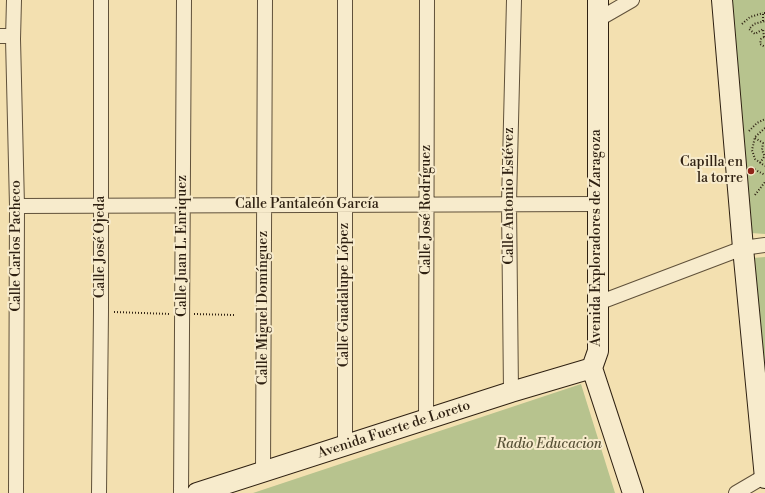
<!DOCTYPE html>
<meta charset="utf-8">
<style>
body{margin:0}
canvas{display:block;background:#f3e0b0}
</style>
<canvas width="765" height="493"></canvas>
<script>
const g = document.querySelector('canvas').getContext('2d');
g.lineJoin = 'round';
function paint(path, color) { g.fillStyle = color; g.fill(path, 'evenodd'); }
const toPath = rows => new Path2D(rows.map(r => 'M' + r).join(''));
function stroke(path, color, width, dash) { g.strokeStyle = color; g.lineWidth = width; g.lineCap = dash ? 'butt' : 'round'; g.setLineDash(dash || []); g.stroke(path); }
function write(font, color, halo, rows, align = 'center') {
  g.font = font + ' "Libre Bodoni",serif'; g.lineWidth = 4; g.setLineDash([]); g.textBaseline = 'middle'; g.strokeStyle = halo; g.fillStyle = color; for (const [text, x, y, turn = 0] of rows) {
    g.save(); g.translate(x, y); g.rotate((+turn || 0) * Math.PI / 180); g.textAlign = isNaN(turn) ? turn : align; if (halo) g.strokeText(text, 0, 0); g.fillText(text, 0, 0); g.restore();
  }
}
paint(toPath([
 [730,0,765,0,765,234,751,233],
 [765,257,765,438,753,258],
 [581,384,615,493,253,493]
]), '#b7c38e');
const street = toPath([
 [14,0,13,39,17,206,16,493],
 [599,19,632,0],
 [0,36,8,36,13,39],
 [17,206,597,204],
 [598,303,743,248,765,245],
 [511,392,509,203,514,0],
 [426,419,427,0],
 [345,445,345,0],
 [263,472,265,0],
 [99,493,101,311,101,0],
 [181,493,184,0],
 [736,493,765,476]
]);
const secondary = toPath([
 [598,0,598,351,592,368,633,493],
 [722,0,743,248,765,478],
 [197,493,511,392,592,368]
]);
stroke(street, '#60513a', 16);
stroke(secondary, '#2f2112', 22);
stroke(toPath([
 [763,21,763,13,765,13],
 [742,24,750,17,763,13],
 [764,37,763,29,755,34,749,29,754,24,765,21],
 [764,37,761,39,760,44,765,47],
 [765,128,755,137,752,150,755,159,765,166],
 [749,131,757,123,765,119],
 [755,138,763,143,762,150,765,157],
 [760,163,764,157],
 [752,168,765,175],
 [755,195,765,182],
 [114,312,170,314],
 [194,314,234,315]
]), '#2f2112', 2, [1, 2]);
stroke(street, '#f7ebcc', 14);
stroke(secondary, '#f7ebcc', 20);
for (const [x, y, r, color] of [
 [751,171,4,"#8f2418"]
]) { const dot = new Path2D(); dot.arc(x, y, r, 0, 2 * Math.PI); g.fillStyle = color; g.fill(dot); stroke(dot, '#f7ebcc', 1.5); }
write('14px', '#2f2112', '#f7ebcc', [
 ["Capilla en",743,163],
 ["la torre",743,179]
], 'right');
write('14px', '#2f2112', '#f7ebcc', [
 ["Calle Antonio Estévez",510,196,-90],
 ["Calle Pantaleón García",307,205],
 ["Calle José Rodríguez",427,210,-90],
 ["Avenida Exploradores de Zaragoza",597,238,-90],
 ["Calle Carlos Pacheco",17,246,-90],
 ["Calle Juan L. Enriquez",183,246,-90],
 ["Calle José Ojeda",101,247,-90],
 ["Calle Guadalupe López",345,295,-90],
 ["Calle Miguel Domínguez",264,308,-90],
 ["Avenida Fuerte de Loreto",394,430,-18]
]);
write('italic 14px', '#585237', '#f7ebcc', [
 ["Radio Educacion",549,445]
]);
</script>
